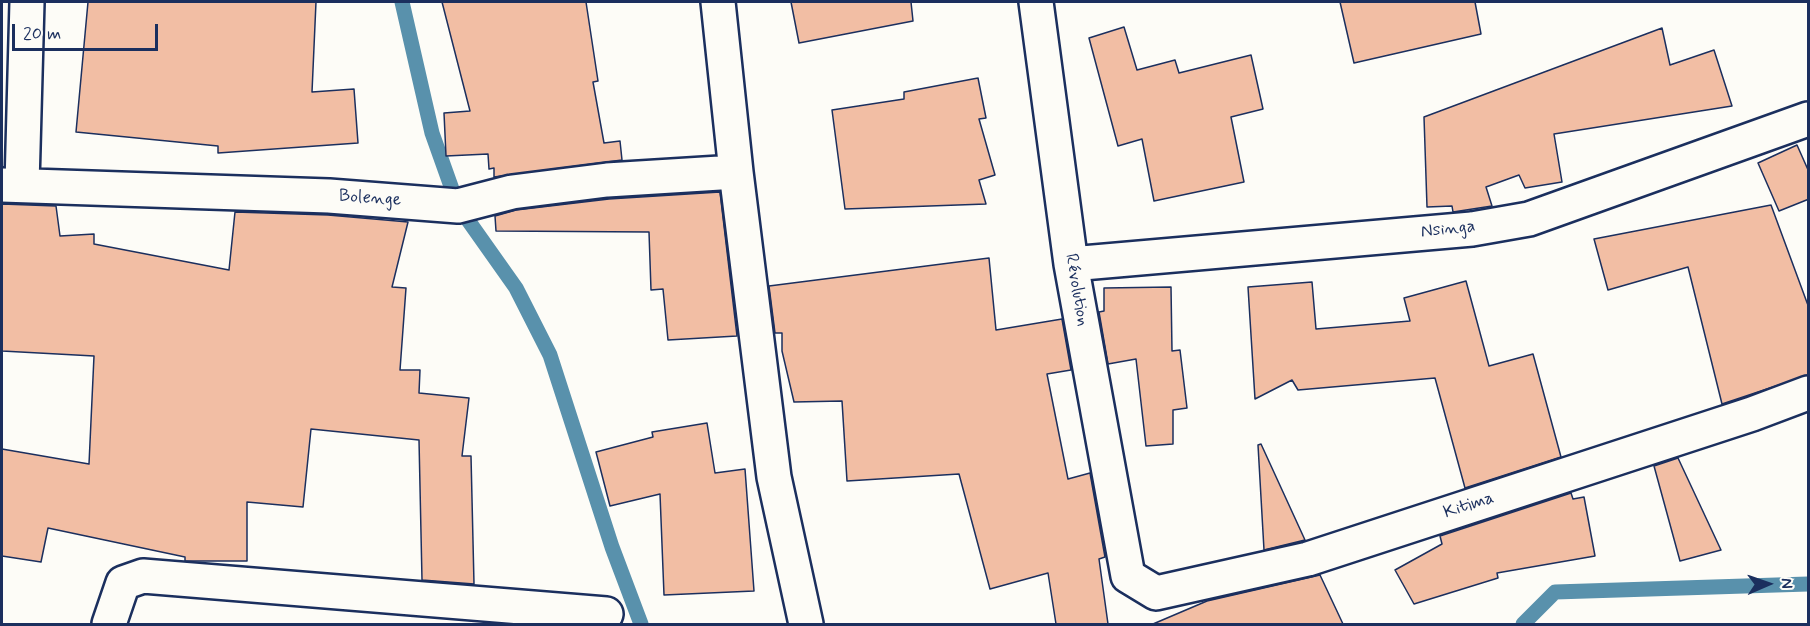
<!DOCTYPE html>
<meta charset="utf-8">
<style>
body{margin:0}
#map{position:relative;width:1810px;height:626px;overflow:hidden;background:#fdfcf7;font-family:Mynerve,sans-serif}
canvas{display:block}
.frame{position:absolute;inset:0;border:3px solid #1b2f5e;pointer-events:none}
.north{position:absolute;left:1738px;top:554px;width:60px;height:60px;-webkit-text-stroke:4px #fdfcf7;paint-order:stroke;rotate:88deg;font-size:16px;font-weight:700;line-height:24px;text-align:center;color:#1b2f5e}
.north::after{content:'';display:block;margin:auto;width:21px;height:27px;background:#1b2f5e;clip-path:polygon(50% 0,100% 100%,50% 72%,0 100%)}
.scale{position:absolute;left:12px;top:24px;width:146px;height:27px;box-sizing:border-box;border:3px solid #1b2f5e;border-top:0;padding-left:8px;font-size:18px;line-height:21px;white-space:nowrap;color:#1b2f5e;-webkit-text-stroke:4px #fdfcf7;paint-order:stroke}
</style>
<div id="map">
<canvas width="1810" height="626"></canvas>
<div class="frame"></div>
<div class="north">N</div>
<div class="scale">20 m</div>
</div>
<script>
const g = document.querySelector('canvas').getContext('2d');
g.lineJoin = 'round';
const toPath = rows => new Path2D(rows.map(r => 'M' + r).join(''));
function stroke(path, color, width, dash) { g.strokeStyle = color; g.lineWidth = width; g.lineCap = dash ? 'butt' : 'round'; g.setLineDash(dash || []); g.stroke(path); }
function paint(path, color) { g.fillStyle = color; g.fill(path, 'evenodd'); }
function write(font, color, halo, rows, align = 'center') {
  g.font = font + ' Mynerve,sans-serif'; g.lineWidth = 5; g.setLineDash([]); g.textBaseline = 'middle'; g.strokeStyle = halo; g.fillStyle = color; for (const [text, x, y, turn = 0] of rows) {
    g.save(); g.translate(x, y); g.rotate((+turn || 0) * Math.PI / 180); g.textAlign = isNaN(turn) ? turn : align; if (halo) g.strokeText(text, 0, 0); g.fillText(text, 0, 0); g.restore();
  }
}
stroke(toPath([
 [402,2,432,133,458,206,516,288,550,355,612,547,641,624],
 [1523,624,1555,592,1808,584]
]), '#5991ac', 15);
const building = toPath([
 [88,2,316,2,312,92,354,89,358,143,218,153,218,146,76,132,88,2],
 [442,2,586,2,598,81,593,82,604,143,620,141,622,160,494,177,494,168,489,169,488,154,446,156,444,113,470,111,442,2],
 [791,2,911,2,913,21,799,43,791,2],
 [1340,2,1475,2,1481,34,1354,63,1340,2],
 [1124,27,1137,70,1175,60,1179,73,1251,55,1263,109,1231,117,1244,182,1154,201,1142,139,1118,146,1089,38,1124,27],
 [1662,28,1670,65,1714,50,1732,106,1554,134,1562,182,1525,188,1519,175,1486,187,1492,206,1453,212,1452,206,1427,207,1424,117,1662,28],
 [978,78,986,118,979,119,995,175,979,180,986,204,845,209,832,110,904,99,904,92,978,78],
 [1797,145,1809,172,1809,199,1779,211,1758,163,1797,145],
 [720,192,737,336,668,340,663,289,651,290,649,232,496,231,495,216,516,210,609,199,720,192],
 [2,204,56,206,60,236,94,234,94,244,229,270,235,212,328,215,408,222,392,287,406,288,400,370,420,370,419,393,469,398,462,456,471,456,474,584,422,580,419,440,311,429,303,507,247,502,247,561,185,561,185,557,48,528,41,562,2,556,2,449,89,464,94,356,2,351,2,204],
 [1771,205,1809,308,1809,375,1722,404,1688,267,1608,290,1594,239,1771,205],
 [989,258,996,330,1062,319,1071,370,1047,374,1068,479,1090,473,1105,557,1099,559,1108,624,1056,624,1048,573,990,589,959,474,847,481,842,401,794,402,782,351,782,333,775,333,769,286,989,258],
 [1466,281,1489,366,1533,354,1561,457,1465,488,1435,378,1298,390,1292,380,1255,399,1248,287,1312,282,1316,329,1410,321,1404,298,1466,281],
 [1171,287,1172,351,1180,350,1187,408,1173,410,1173,444,1146,446,1136,359,1108,364,1099,312,1104,311,1104,288,1171,287],
 [707,423,715,473,745,469,754,591,664,595,660,494,610,506,596,452,653,437,652,432,707,423],
 [1261,444,1305,540,1264,550,1258,445,1261,444],
 [1678,458,1721,550,1680,561,1654,466,1678,458],
 [1571,493,1573,499,1584,497,1595,556,1497,573,1498,578,1414,604,1395,570,1442,544,1440,536,1571,493],
 [1320,575,1343,624,1153,624,1207,601,1320,575]
]);
paint(building, '#f2bea4');
stroke(building, '#1b2f5e', 1.5);
const minor = toPath([
 [718,2,736,172,774,477,806,624],
 [1036,2,1071,264,1128,576,1156,593,1308,559,1752,414,1808,393],
 [22,184,27,2],
 [2,185,329,196,458,206,512,192,607,180,736,172],
 [1071,264,1472,229,1529,219,1808,119],
 [109,624,123,583,143,576,606,614]
]);
stroke(minor, '#1b2f5e', 38);
stroke(minor, '#fdfcf7', 33);
write('18px', '#1b2f5e', '#fdfcf7', [
 ["Bolenge",370,199,4],
 ["Nsinga",1448,230,-6],
 ["Révolution",1076,290,80],
 ["Kitima",1469,506,-18]
]);
</script>
